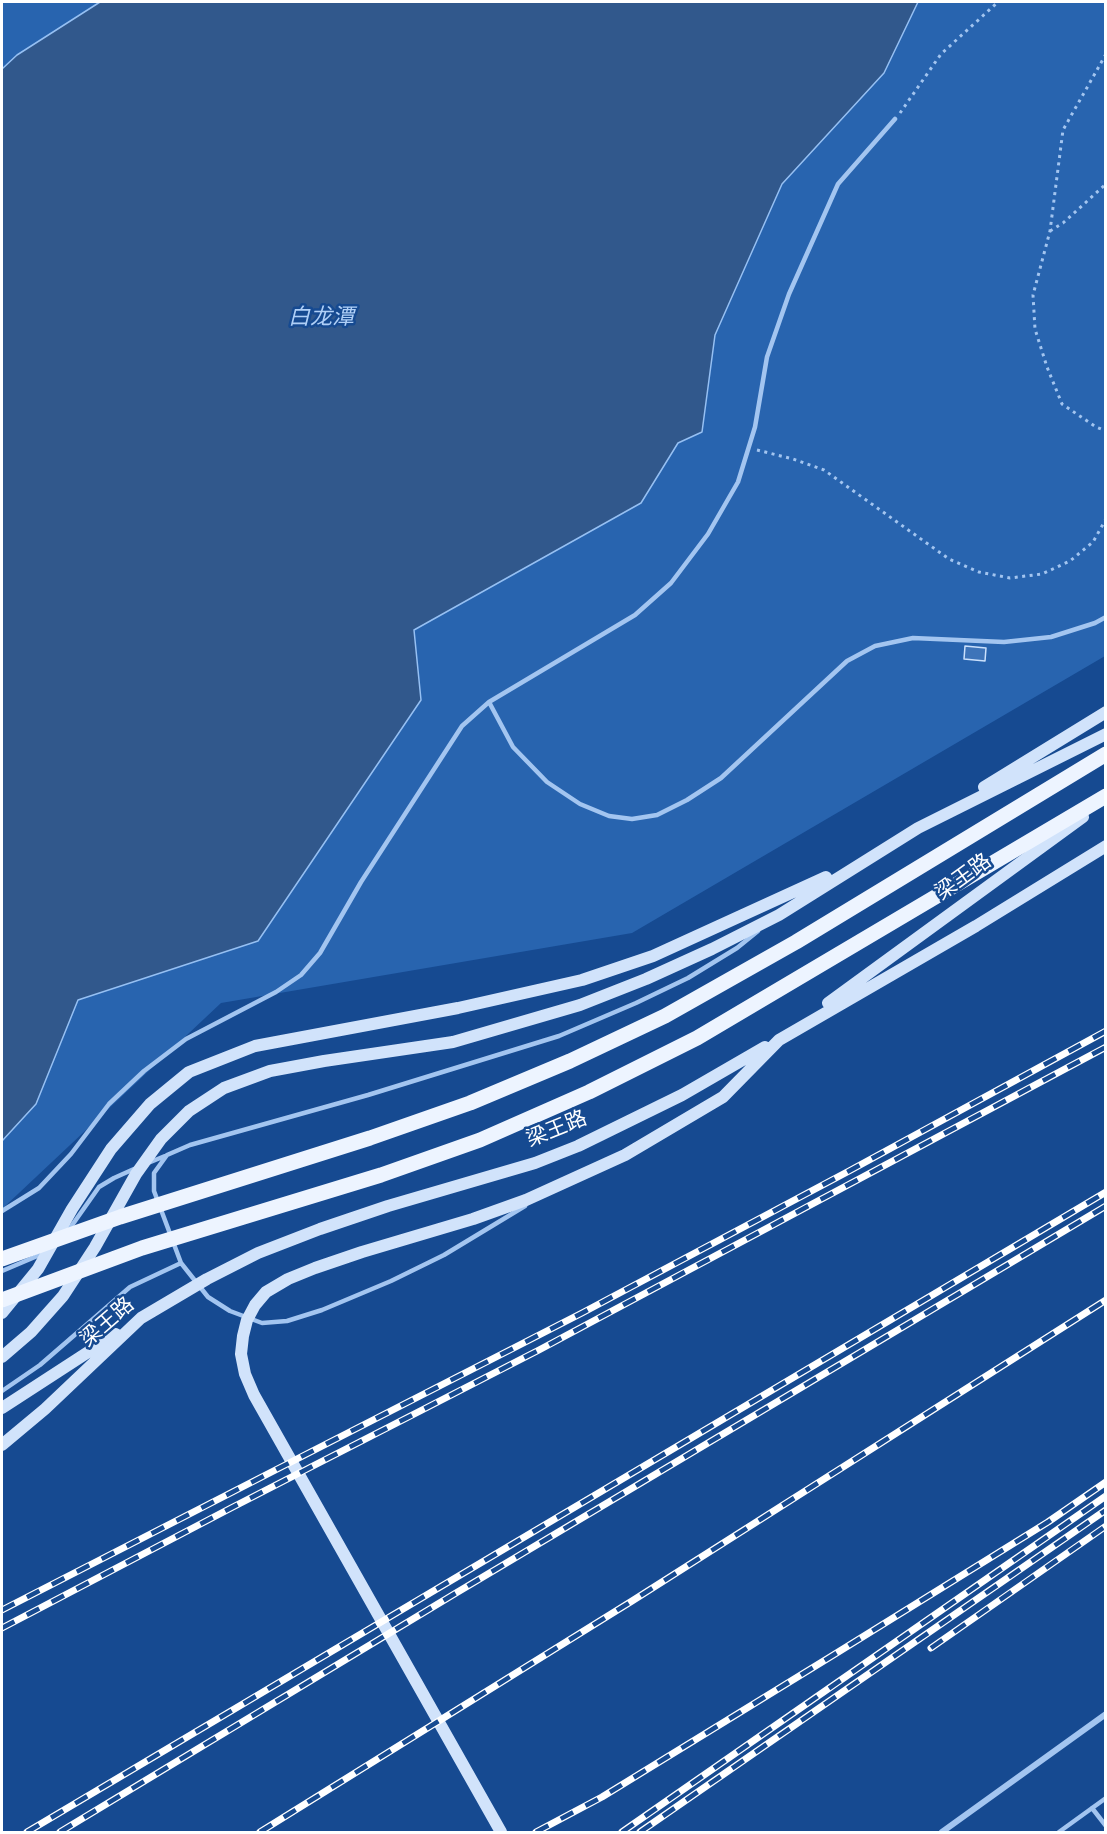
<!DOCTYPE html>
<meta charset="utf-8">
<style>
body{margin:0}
#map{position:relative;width:1107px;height:1834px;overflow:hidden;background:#164a91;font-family:"Nunito Sans",sans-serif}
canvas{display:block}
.frame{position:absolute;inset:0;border:3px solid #fff;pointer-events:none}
</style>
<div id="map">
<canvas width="1107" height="1834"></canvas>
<div class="frame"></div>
</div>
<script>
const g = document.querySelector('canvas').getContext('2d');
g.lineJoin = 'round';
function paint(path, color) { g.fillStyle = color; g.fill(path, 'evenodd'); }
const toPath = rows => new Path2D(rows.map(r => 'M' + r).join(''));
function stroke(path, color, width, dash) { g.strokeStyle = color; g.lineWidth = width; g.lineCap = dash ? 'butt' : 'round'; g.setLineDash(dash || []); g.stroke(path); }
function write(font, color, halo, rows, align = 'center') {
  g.font = font + ' "Nunito Sans","Noto Sans SC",sans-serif'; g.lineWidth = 5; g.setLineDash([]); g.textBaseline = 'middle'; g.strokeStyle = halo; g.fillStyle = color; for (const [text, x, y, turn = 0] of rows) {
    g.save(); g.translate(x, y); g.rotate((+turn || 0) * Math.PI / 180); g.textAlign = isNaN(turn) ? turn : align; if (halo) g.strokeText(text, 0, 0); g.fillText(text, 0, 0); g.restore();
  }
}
paint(toPath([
 [2,2,1105,2,1105,656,632,933,221,1003,2,1209]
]), '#2864af');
const water = toPath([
 [100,2,918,2,884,73,782,184,715,335,702,432,678,443,641,503,414,630,421,700,258,941,78,1000,36,1104,2,1141,2,69,17,55,100,2]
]);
paint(water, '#31588c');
stroke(water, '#96c0f3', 1.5);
const building = toPath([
 [965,646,986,648,985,661,964,659,965,646]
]);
paint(building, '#3e74b9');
stroke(building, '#cae0fc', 1.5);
stroke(toPath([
 [1106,54,1063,130,1050,231,1033,295,1035,329,1047,367,1062,404,1096,427,1106,431],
 [900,113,941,54,998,2],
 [1050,231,1063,223,1106,184],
 [757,450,793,459,824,470,949,559,979,572,1010,578,1042,574,1070,561,1093,542,1106,519]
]), '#a3c5f0', 3, [3, 4.5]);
stroke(toPath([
 [489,702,513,747,547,782,580,804,609,816,632,819,657,815,687,800,721,778,847,661,875,646,913,638,1004,642,1051,637,1095,623,1106,617],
 [148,1163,165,1156],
 [525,1206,444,1255,391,1281,322,1310,287,1321,262,1323,230,1311,208,1297,181,1263,154,1191,154,1173,167,1155,190,1145,368,1095,559,1036,636,1003,688,978,737,948,758,931],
 [2,1211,39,1188,71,1154,109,1104,144,1071,186,1039,276,992,301,975,320,953,361,882,462,726,489,702,635,615,671,583,708,534,738,482,755,427,767,357,789,294,838,184,895,119],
 [68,1231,99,1187,114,1178,134,1169],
 [2,1271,42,1254],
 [2,1391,40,1365,130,1287,181,1263],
 [1092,1808,1106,1826],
 [1059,1832,1106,1798]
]), '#a3c5f0', 4.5);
stroke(toPath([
 [942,1832,1106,1714]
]), '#a3c5f0', 6);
stroke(toPath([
 [984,787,1106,712],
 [828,1003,1083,817],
 [2,1313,38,1269,72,1209,111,1149,150,1104,189,1072,255,1046,458,1008,582,980,653,956,826,877],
 [2,1357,31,1332,63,1296,95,1247,136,1174,161,1139,189,1111,224,1088,270,1071,324,1061,453,1042,580,1005,646,979,712,949,779,915,918,828,1106,734],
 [2,1408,116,1334],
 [2,1445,45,1409,141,1318,207,1279,258,1253,320,1229,388,1206,535,1163,578,1146,682,1095,765,1047],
 [501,1832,254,1395,245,1374,241,1354,243,1336,247,1320,255,1305,266,1292,288,1279,315,1268,362,1252,473,1219,526,1200,625,1155,723,1097,779,1040,976,926,1106,846]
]), '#d1e3fb', 12);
stroke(toPath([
 [2,1259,120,1217,370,1138,470,1103,570,1061,665,1016,796,942,1106,754],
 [2,1300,142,1248,381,1175,480,1140,589,1092,697,1038,1106,796]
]), '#edf4ff', 15);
const rail = toPath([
 [2,1610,582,1313,849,1171,1106,1031],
 [2,1628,231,1508,539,1350,1106,1047],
 [931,1648,1106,1526],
 [27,1832,1106,1192],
 [60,1832,456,1593,1106,1206],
 [260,1832,632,1601,1106,1300],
 [536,1832,602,1797,835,1654,1048,1522,1106,1482],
 [622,1832,1106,1496],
 [640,1832,1106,1510]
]);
stroke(rail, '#fff', 7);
stroke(rail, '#164a91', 4.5, [14]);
write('21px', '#fff', '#164a91', [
 ["梁王路",964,878,-36],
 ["梁王路",557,1130,-22],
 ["梁王路",108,1323,-41]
]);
write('italic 22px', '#afcff7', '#164a91', [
 ["白龙潭",321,319]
]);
</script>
